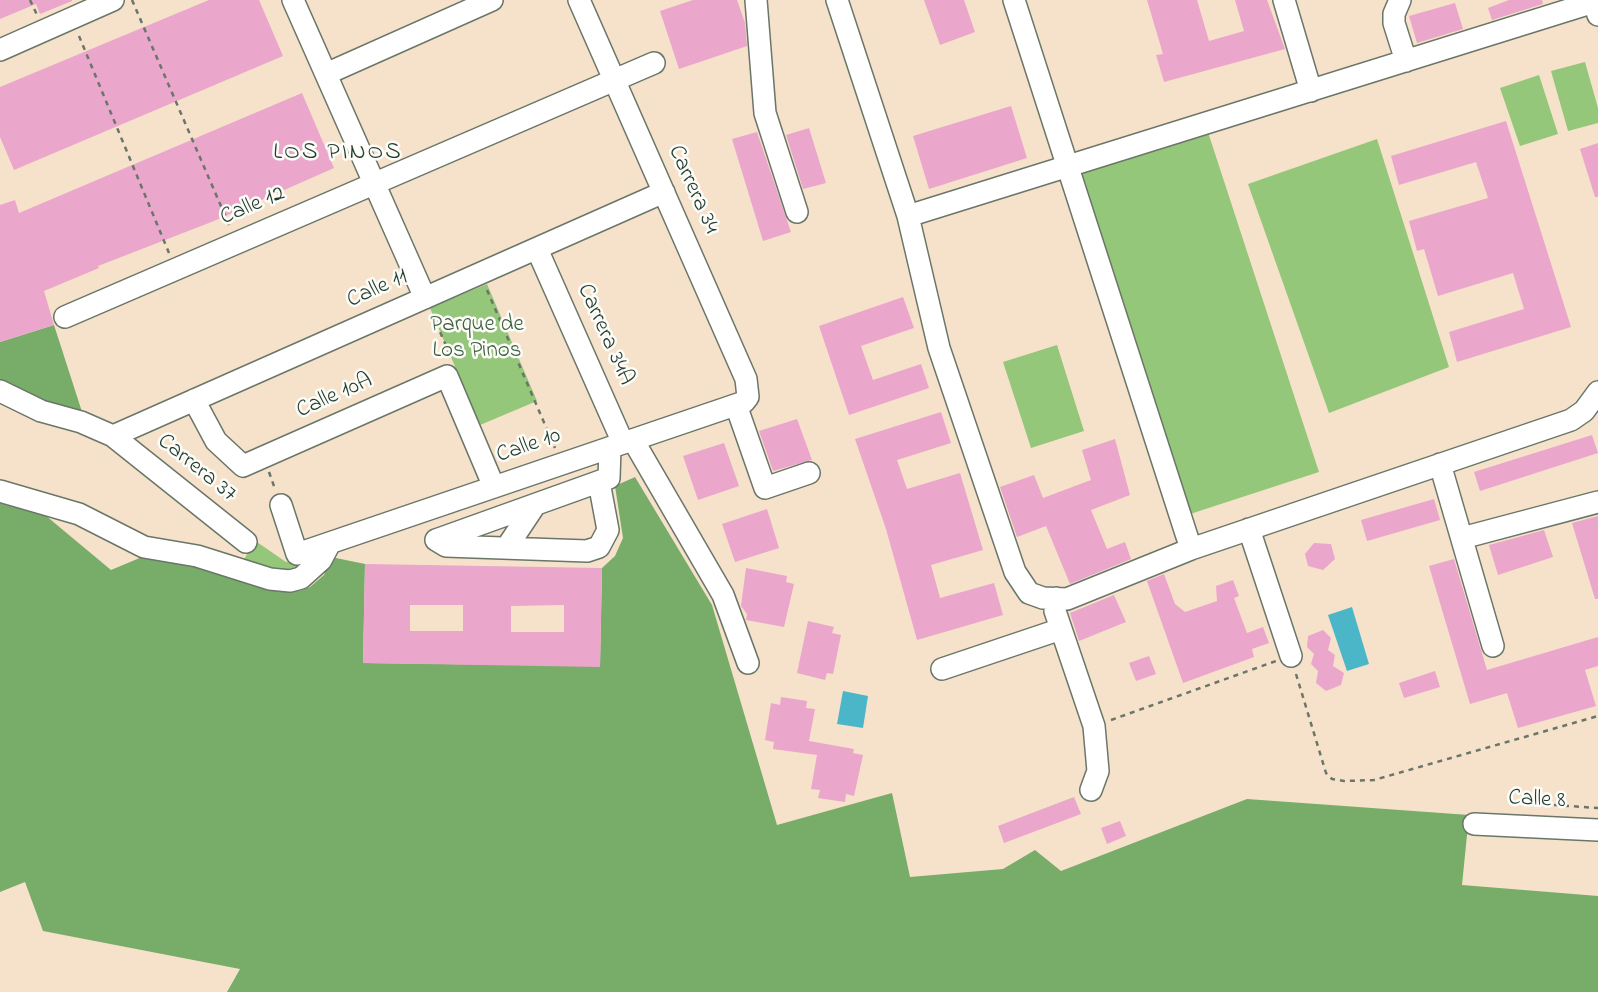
<!DOCTYPE html>
<style>
body{margin:0}
canvas{display:block;background:#f6e1ca}
</style>
<canvas width="1598" height="992"></canvas>
<script>
const g = document.querySelector('canvas').getContext('2d');
g.lineJoin = 'round';
function paint(path, color) { g.fillStyle = color; g.fill(path, 'evenodd'); }
const toPath = rows => new Path2D(rows.map(r => 'M' + r).join(''));
function stroke(path, color, width, dash) { g.strokeStyle = color; g.lineWidth = width; g.lineCap = dash ? 'butt' : 'round'; g.setLineDash(dash || []); g.stroke(path); }
function write(font, color, halo, rows, align = 'center') {
  g.font = font + ' "Indie Flower",sans-serif'; g.lineWidth = 5; g.setLineDash([]); g.textBaseline = 'middle'; g.strokeStyle = halo; g.fillStyle = color; for (const [text, x, y, turn = 0] of rows) {
    g.save(); g.translate(x, y); g.rotate((+turn || 0) * Math.PI / 180); g.textAlign = isNaN(turn) ? turn : align; if (halo) g.strokeText(text, 0, 0); g.fillText(text, 0, 0); g.restore();
  }
}
paint(toPath([
 [1585,62,1598,108,1598,123,1568,131,1551,71],
 [1539,75,1558,134,1520,146,1500,88],
 [1206,126,1319,472,1181,517,1068,172],
 [1377,139,1449,367,1329,413,1248,184],
 [487,284,537,401,480,425,430,308],
 [1057,345,1084,431,1031,448,1003,362],
 [254,540,286,562,313,555,311,561,286,575,243,562]
]), '#94c779');
paint(toPath([
 [54,325,83,415,20,393,0,382,0,342],
 [635,477,712,605,777,825,892,793,910,877,1003,869,1035,850,1061,871,1247,799,1469,815,1462,885,1598,896,1598,992,227,992,240,969,43,931,25,882,0,892,0,500,45,515,111,570,142,557,211,570,282,590,299,591,310,587,324,575,331,557,365,564,363,663,600,666,602,568,615,556,623,538,615,486]
]), '#77ac69');
paint(toPath([
 [1352,607,1369,664,1347,671,1328,615],
 [843,691,868,696,863,728,837,724]
]), '#4bb6c8');
paint(toPath([
 [0,0,72,0,72,1,40,14,36,4,0,19],
 [209,0,259,0,283,56,14,170,0,137,0,87],
 [693,0,737,0,745,23,747,46,679,69,660,11],
 [924,0,964,0,975,32,940,45],
 [1147,0,1197,0,1209,41,1244,31,1235,0,1267,0,1285,49,1164,82,1156,55,1163,54],
 [1509,0,1542,0,1543,4,1492,20,1488,8],
 [1455,3,1463,29,1417,43,1409,16],
 [302,93,334,168,214,221,98,266,99,268,44,291,54,325,0,342,0,205,15,200,19,213],
 [1011,106,1027,158,929,189,913,136],
 [1506,121,1571,327,1457,362,1449,332,1524,309,1513,273,1438,296,1424,249,1417,251,1409,221,1488,198,1476,162,1399,185,1391,156],
 [809,128,826,183,803,189,786,135],
 [757,132,791,232,763,241,732,139],
 [1598,143,1598,197,1595,197,1580,149],
 [903,297,914,328,861,346,873,380,921,364,929,388,849,415,819,326],
 [941,412,951,443,897,460,907,489,960,473,983,550,931,565,940,598,994,583,1003,615,917,640,886,529,855,439],
 [797,419,812,460,773,471,759,431],
 [1592,435,1598,453,1480,491,1474,472],
 [1115,439,1130,495,1091,510,1107,549,1125,542,1131,559,1070,584,1046,526,1017,537,1000,487,1034,475,1043,498,1091,480,1082,450],
 [724,443,739,486,698,500,683,456],
 [1434,499,1440,520,1367,541,1361,520],
 [767,509,779,548,735,562,722,524],
 [1598,516,1598,599,1595,599,1572,523],
 [1544,530,1553,557,1498,575,1489,545],
 [1314,543,1331,544,1335,559,1323,570,1308,566,1305,554],
 [1454,559,1487,670,1598,637,1598,666,1585,670,1596,706,1518,728,1507,693,1470,704,1429,566],
 [365,564,602,568,600,667,363,663],
 [410,605,463,605,463,631,410,631],
 [564,605,564,632,511,632,511,606],
 [746,568,787,576,786,582,794,584,784,627,746,620,747,614,741,606],
 [1164,574,1175,604,1185,612,1217,601,1216,586,1233,580,1239,596,1234,598,1247,633,1263,627,1269,643,1252,649,1254,657,1183,683,1147,581],
 [1114,595,1126,622,1079,641,1070,613],
 [808,621,834,627,832,633,841,635,833,674,827,673,825,680,797,673],
 [1323,630,1331,638,1328,650,1335,655,1333,666,1344,673,1341,685,1326,691,1316,683,1318,671,1311,664,1314,654,1307,647,1308,636],
 [1149,656,1156,674,1136,681,1129,663],
 [1435,671,1440,687,1404,698,1399,683],
 [781,697,807,701,806,708,815,709,809,741,854,749,853,753,863,755,854,796,846,794,845,802,818,798,820,790,811,789,817,755,773,749,774,742,765,740,771,703,780,705],
 [1074,797,1081,814,1004,843,998,826],
 [1120,821,1126,836,1107,844,1101,828]
]), '#eba6cc');
const minor = toPath([
 [293,0,425,298],
 [756,0,765,113,797,212],
 [837,0,908,216,939,348,1015,572,1029,593,1043,598,1067,599,1191,549,1571,420,1584,411,1598,392],
 [1014,0,1191,549],
 [1284,0,1311,91],
 [1400,0,1394,14,1394,23,1406,61],
 [0,50,113,0],
 [326,74,492,0],
 [908,216,1594,2,1598,15],
 [537,249,623,443],
 [65,317,654,63],
 [0,391,41,411,81,422,113,436,246,542],
 [194,400,216,441,243,466,447,376,494,487],
 [736,405,765,488,809,473],
 [113,436,664,192],
 [633,440,723,595,748,663],
 [1440,464,1493,646],
 [0,491,79,514,144,547,197,556,270,579,290,581,301,578,321,560,330,543],
 [281,505,297,554,744,402,748,397,746,379,579,0],
 [1249,529,1291,656],
 [1462,538,1598,502],
 [436,540,446,546,587,551,599,547,608,530,599,482],
 [436,540,609,478,610,448],
 [507,547,535,505],
 [1056,598,1055,611,1094,726,1098,771,1091,790],
 [942,669,1061,629],
 [1474,824,1598,830]
]);
stroke(minor, '#6a7668', 24);
stroke(toPath([
 [30,0,37,15],
 [132,0,230,227],
 [79,36,169,253],
 [487,290,555,448],
 [432,314,452,359],
 [269,472,275,489],
 [1296,674,1326,773,1332,779,1344,781,1374,780,1598,716],
 [1111,720,1276,661],
 [1554,805,1598,808]
]), '#6a7668', 2.5, [5, 5]);
stroke(minor, '#fff', 21);
write('23px', '#1f3d34', '#fdfcf7', [
 ["Carrera 34",692,190,66],
 ["Calle 12",253,207,-23],
 ["Calle 11",378,290,-24],
 ["Carrera 34A",604,335,66],
 ["Calle 10A",335,397,-24],
 ["Calle 10",529,447,-19],
 ["Carrera 37",196,469,39],
 ["Calle 8",1537,801,3]
]);
write('23px', '#3c6045', '#fdfcf7', [
 ["Parque de",477,326],
 ["Los Pinos",477,352]
]);
g.letterSpacing = '2px';
write('24px', '#1f3d34', '#fdfcf7', [
 ["LOS PINOS",338,154]
]);
g.letterSpacing = '0px';
</script>
